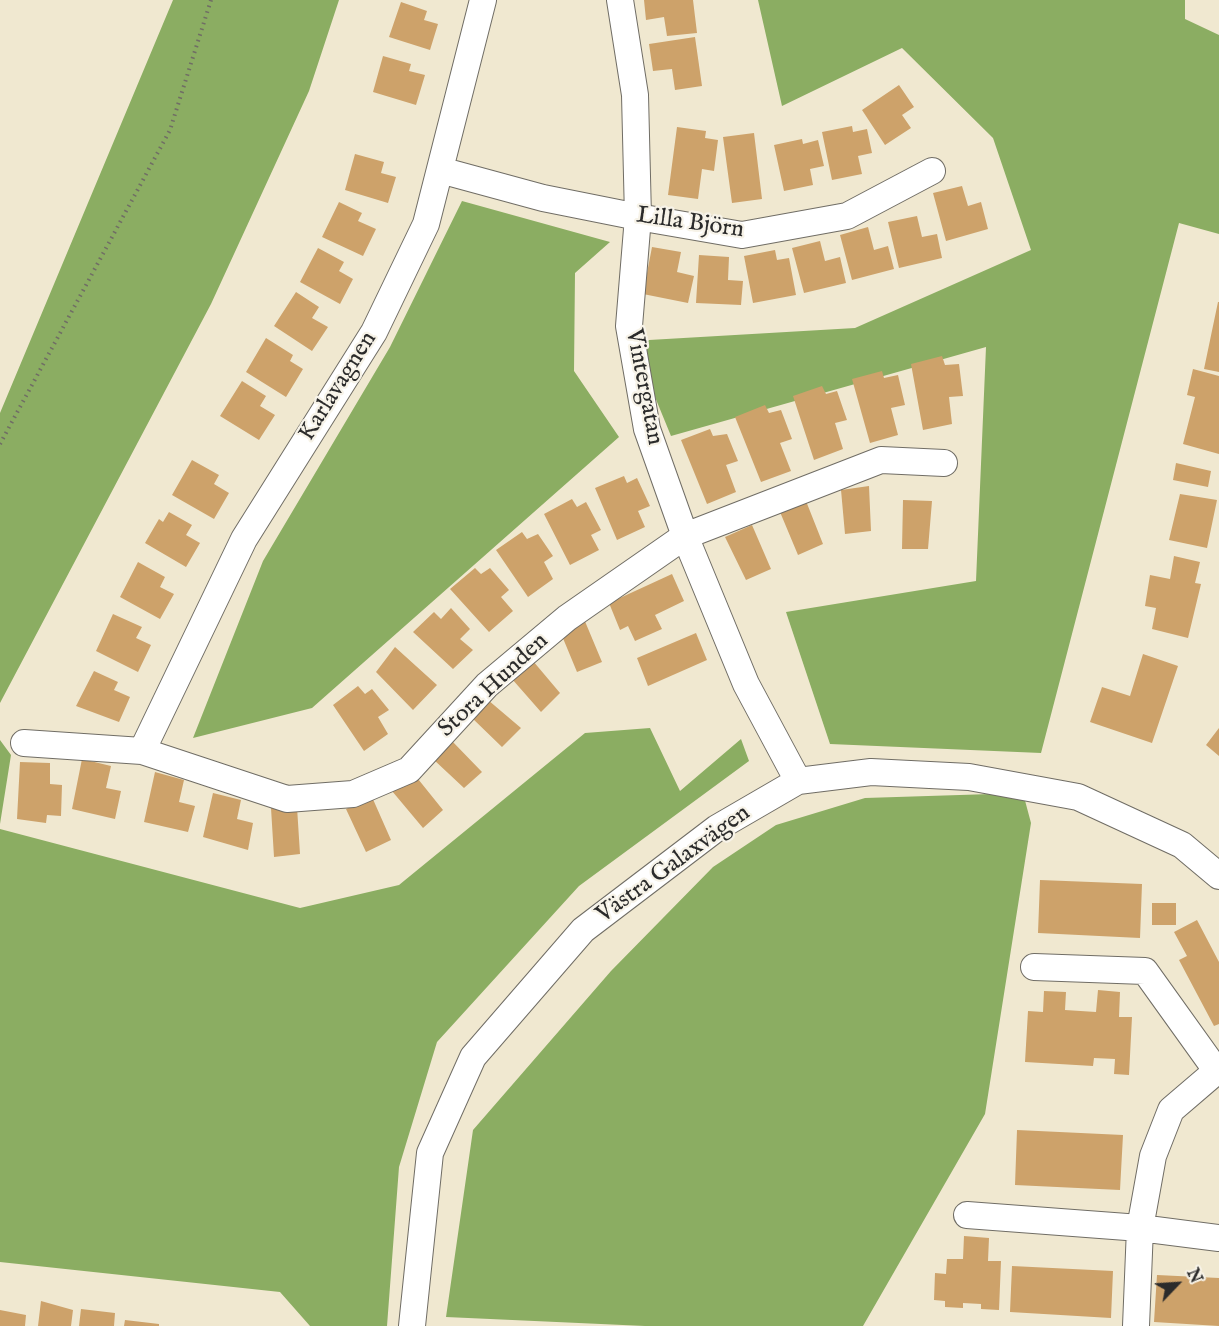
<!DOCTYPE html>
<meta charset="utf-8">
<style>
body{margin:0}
#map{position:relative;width:1219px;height:1326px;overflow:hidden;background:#f0e8d0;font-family:"IM FELL English",serif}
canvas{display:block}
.north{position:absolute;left:1147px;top:1254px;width:60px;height:60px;-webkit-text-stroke:4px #f7f3e8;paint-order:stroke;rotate:65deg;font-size:16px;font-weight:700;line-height:24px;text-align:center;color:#2b2b2b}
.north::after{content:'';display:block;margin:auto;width:21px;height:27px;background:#2b2b2b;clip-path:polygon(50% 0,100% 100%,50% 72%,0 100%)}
</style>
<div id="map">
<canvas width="1219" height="1326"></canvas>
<div class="north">N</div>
</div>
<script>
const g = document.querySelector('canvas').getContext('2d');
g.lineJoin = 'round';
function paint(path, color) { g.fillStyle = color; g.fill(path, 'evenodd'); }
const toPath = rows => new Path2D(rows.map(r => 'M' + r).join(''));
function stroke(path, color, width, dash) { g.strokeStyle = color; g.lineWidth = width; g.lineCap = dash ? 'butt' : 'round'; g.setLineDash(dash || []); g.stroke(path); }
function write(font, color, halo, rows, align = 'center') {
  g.font = font + ' "IM FELL English",serif'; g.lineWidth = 4.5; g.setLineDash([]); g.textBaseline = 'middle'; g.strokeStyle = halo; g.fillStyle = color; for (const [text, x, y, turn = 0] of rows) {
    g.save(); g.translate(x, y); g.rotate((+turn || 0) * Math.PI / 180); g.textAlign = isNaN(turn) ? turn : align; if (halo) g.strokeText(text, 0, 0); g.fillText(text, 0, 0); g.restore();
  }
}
paint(toPath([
 [173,0,339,0,309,91,211,304,0,703,0,413],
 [758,0,1185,0,1185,19,1219,35,1219,234,1179,223,1041,753,830,744,786,612,976,581,986,347,671,436,632,341,855,328,1031,250,993,138,902,48,782,106],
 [462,201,610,242,575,273,574,371,619,437,312,708,193,738,263,561,390,347],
 [650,728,680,791,741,739,749,761,579,886,437,1042,399,1167,387,1326,310,1326,280,1292,0,1262,0,829,300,908,399,885,585,733],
 [0,740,11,755,0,824],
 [1023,793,1031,823,985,1114,863,1326,645,1326,446,1317,473,1130,611,971,713,867,776,825,865,798]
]), '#8bad62');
paint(toPath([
 [644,0,693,0,697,33,667,36,664,17,646,20],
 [401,2,427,11,424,20,438,24,430,50,389,37],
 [695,37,702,86,675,90,672,69,653,71,649,44],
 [383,56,411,64,409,71,425,75,416,105,373,92],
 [899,85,914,107,902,115,911,128,885,145,862,110],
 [852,126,853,132,867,129,872,153,858,156,862,174,832,180,822,132],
 [677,127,706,131,705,138,718,140,714,171,702,169,698,199,668,195],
 [754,133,762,199,732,203,723,137],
 [802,139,803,144,818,140,824,166,810,169,813,185,784,191,774,145],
 [355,154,384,162,381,173,396,177,388,203,345,190],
 [962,186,968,206,981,202,988,229,946,241,933,193],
 [339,202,362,213,358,221,376,229,363,256,322,237],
 [917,216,922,237,937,234,942,258,899,268,888,222],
 [868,227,874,250,888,246,894,269,852,280,840,235],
 [820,241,825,261,840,257,846,283,804,293,792,248],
 [652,247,681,252,677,272,694,276,688,303,643,294],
 [318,248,344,262,339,271,353,279,340,304,300,282],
 [775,250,777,260,789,258,796,295,753,303,744,256],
 [699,255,729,257,728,280,743,281,741,305,696,303],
 [296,292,319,307,312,318,328,327,312,351,274,326],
 [1218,302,1219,302,1219,372,1204,369],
 [266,338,293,355,290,361,303,369,286,397,246,372],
 [942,356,945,365,959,364,963,396,949,397,952,424,923,430,911,364],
 [1193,369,1219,376,1219,454,1183,444,1195,397,1187,395],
 [882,371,884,378,898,375,905,405,891,408,898,435,870,443,852,379],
 [242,381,266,396,260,406,275,415,259,440,220,416],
 [822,386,826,394,837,391,847,420,835,423,843,449,814,460,793,396],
 [765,405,769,413,781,410,792,439,780,443,791,471,761,482,735,417],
 [710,429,713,436,727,434,738,461,726,465,736,492,707,504,681,440],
 [192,460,219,475,214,484,229,493,214,519,172,495],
 [1176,463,1211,471,1208,487,1173,480],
 [624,476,627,483,637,478,650,506,638,511,645,527,617,540,595,488],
 [869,486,871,531,845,534,841,490],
 [1180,494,1217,500,1207,548,1169,540],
 [572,499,577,507,586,502,601,530,591,535,599,550,570,565,544,514],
 [903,500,932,501,928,549,902,549],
 [806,501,823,544,798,555,780,512],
 [169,512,192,525,186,535,200,543,186,567,145,543,159,519,163,522],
 [752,525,771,569,746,580,725,537],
 [522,532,527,539,538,534,553,556,544,562,553,579,528,597,496,550],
 [1174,556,1200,562,1195,583,1201,584,1188,638,1152,629,1156,608,1145,606,1150,575,1170,579],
 [138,562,165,577,160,587,174,594,160,619,120,597],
 [475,568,481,574,490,568,509,590,501,597,513,611,489,632,450,589],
 [672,574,684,601,655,615,662,629,635,641,628,626,620,630,609,603],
 [451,608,470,629,460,639,473,650,453,669,413,632,434,612,441,619],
 [113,614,142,627,136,638,151,645,138,672,96,651],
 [584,619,602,662,577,672,560,631],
 [696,633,707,660,648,686,637,658],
 [395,647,437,685,413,710,376,672],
 [1143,654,1178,666,1152,743,1090,722,1102,687,1130,696],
 [533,661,560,693,541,712,512,679],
 [94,671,118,682,114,690,130,697,119,722,76,706],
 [358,686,365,694,372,689,389,710,378,717,388,734,364,751,333,705],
 [488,700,521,728,502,747,471,717],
 [1219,728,1219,756,1206,745],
 [452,741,482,772,464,788,433,759],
 [82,759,111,766,106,788,121,791,115,819,72,809],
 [20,762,50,763,50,784,62,785,61,816,47,815,46,823,17,819],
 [155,772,184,780,179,802,195,806,188,832,144,822],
 [414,774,443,810,423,828,392,791],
 [213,793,241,800,237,819,253,823,248,850,203,837],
 [372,797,391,840,366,852,346,809],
 [297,807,300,854,274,857,271,808],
 [1040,880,1142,884,1140,938,1038,933],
 [1152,903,1176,903,1176,925,1152,925],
 [1197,920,1219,962,1219,1024,1214,1026,1179,960,1187,956,1174,932],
 [1098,990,1120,992,1119,1017,1132,1017,1129,1075,1114,1074,1115,1059,1094,1058,1093,1066,1025,1062,1028,1011,1043,1012,1044,991,1066,992,1065,1010,1096,1012],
 [1017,1130,1123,1135,1120,1190,1015,1185],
 [964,1236,989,1238,988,1261,1001,1261,999,1310,981,1309,981,1304,963,1303,963,1308,945,1307,945,1301,934,1300,935,1273,946,1274,947,1259,963,1259],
 [1012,1266,1113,1271,1111,1318,1010,1312],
 [1157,1275,1219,1278,1219,1326,1154,1322],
 [41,1301,73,1310,71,1326,38,1326],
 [81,1309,115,1313,114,1326,79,1326],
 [0,1310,26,1315,25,1326,0,1326],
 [125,1320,159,1324,159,1326,124,1326]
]), '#cda26a');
const minor = toPath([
 [620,0,635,95,638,217,629,326,647,429,685,536,746,684,798,781],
 [440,170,543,198,638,217,742,235,847,216,932,171],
 [24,743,142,751,287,799,353,794,409,770,487,685,567,618,685,536,881,460,944,463],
 [142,751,244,539,374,332,426,224,483,0],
 [1034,967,1145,971,1216,1070],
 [967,1215,1140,1228,1219,1238],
 [412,1326,430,1153,473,1057,583,930,717,828,798,781,871,772,969,777,1078,797,1182,845,1219,876],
 [1136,1326,1140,1228,1153,1156,1171,1110,1219,1069]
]);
stroke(minor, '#706d65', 28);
stroke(toPath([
 [0,444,170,130,211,0]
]), '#706d65', 4, [1.5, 4.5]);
stroke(minor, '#fff', 26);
write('24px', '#2b2b2b', '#f7f3e8', [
 ["Lilla Björn",690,224,8],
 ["Karlavagnen",339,387,-58],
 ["Vintergatan",643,387,79],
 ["Stora Hunden",494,686,-43],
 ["Västra Galaxvägen",674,865,-36]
]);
</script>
